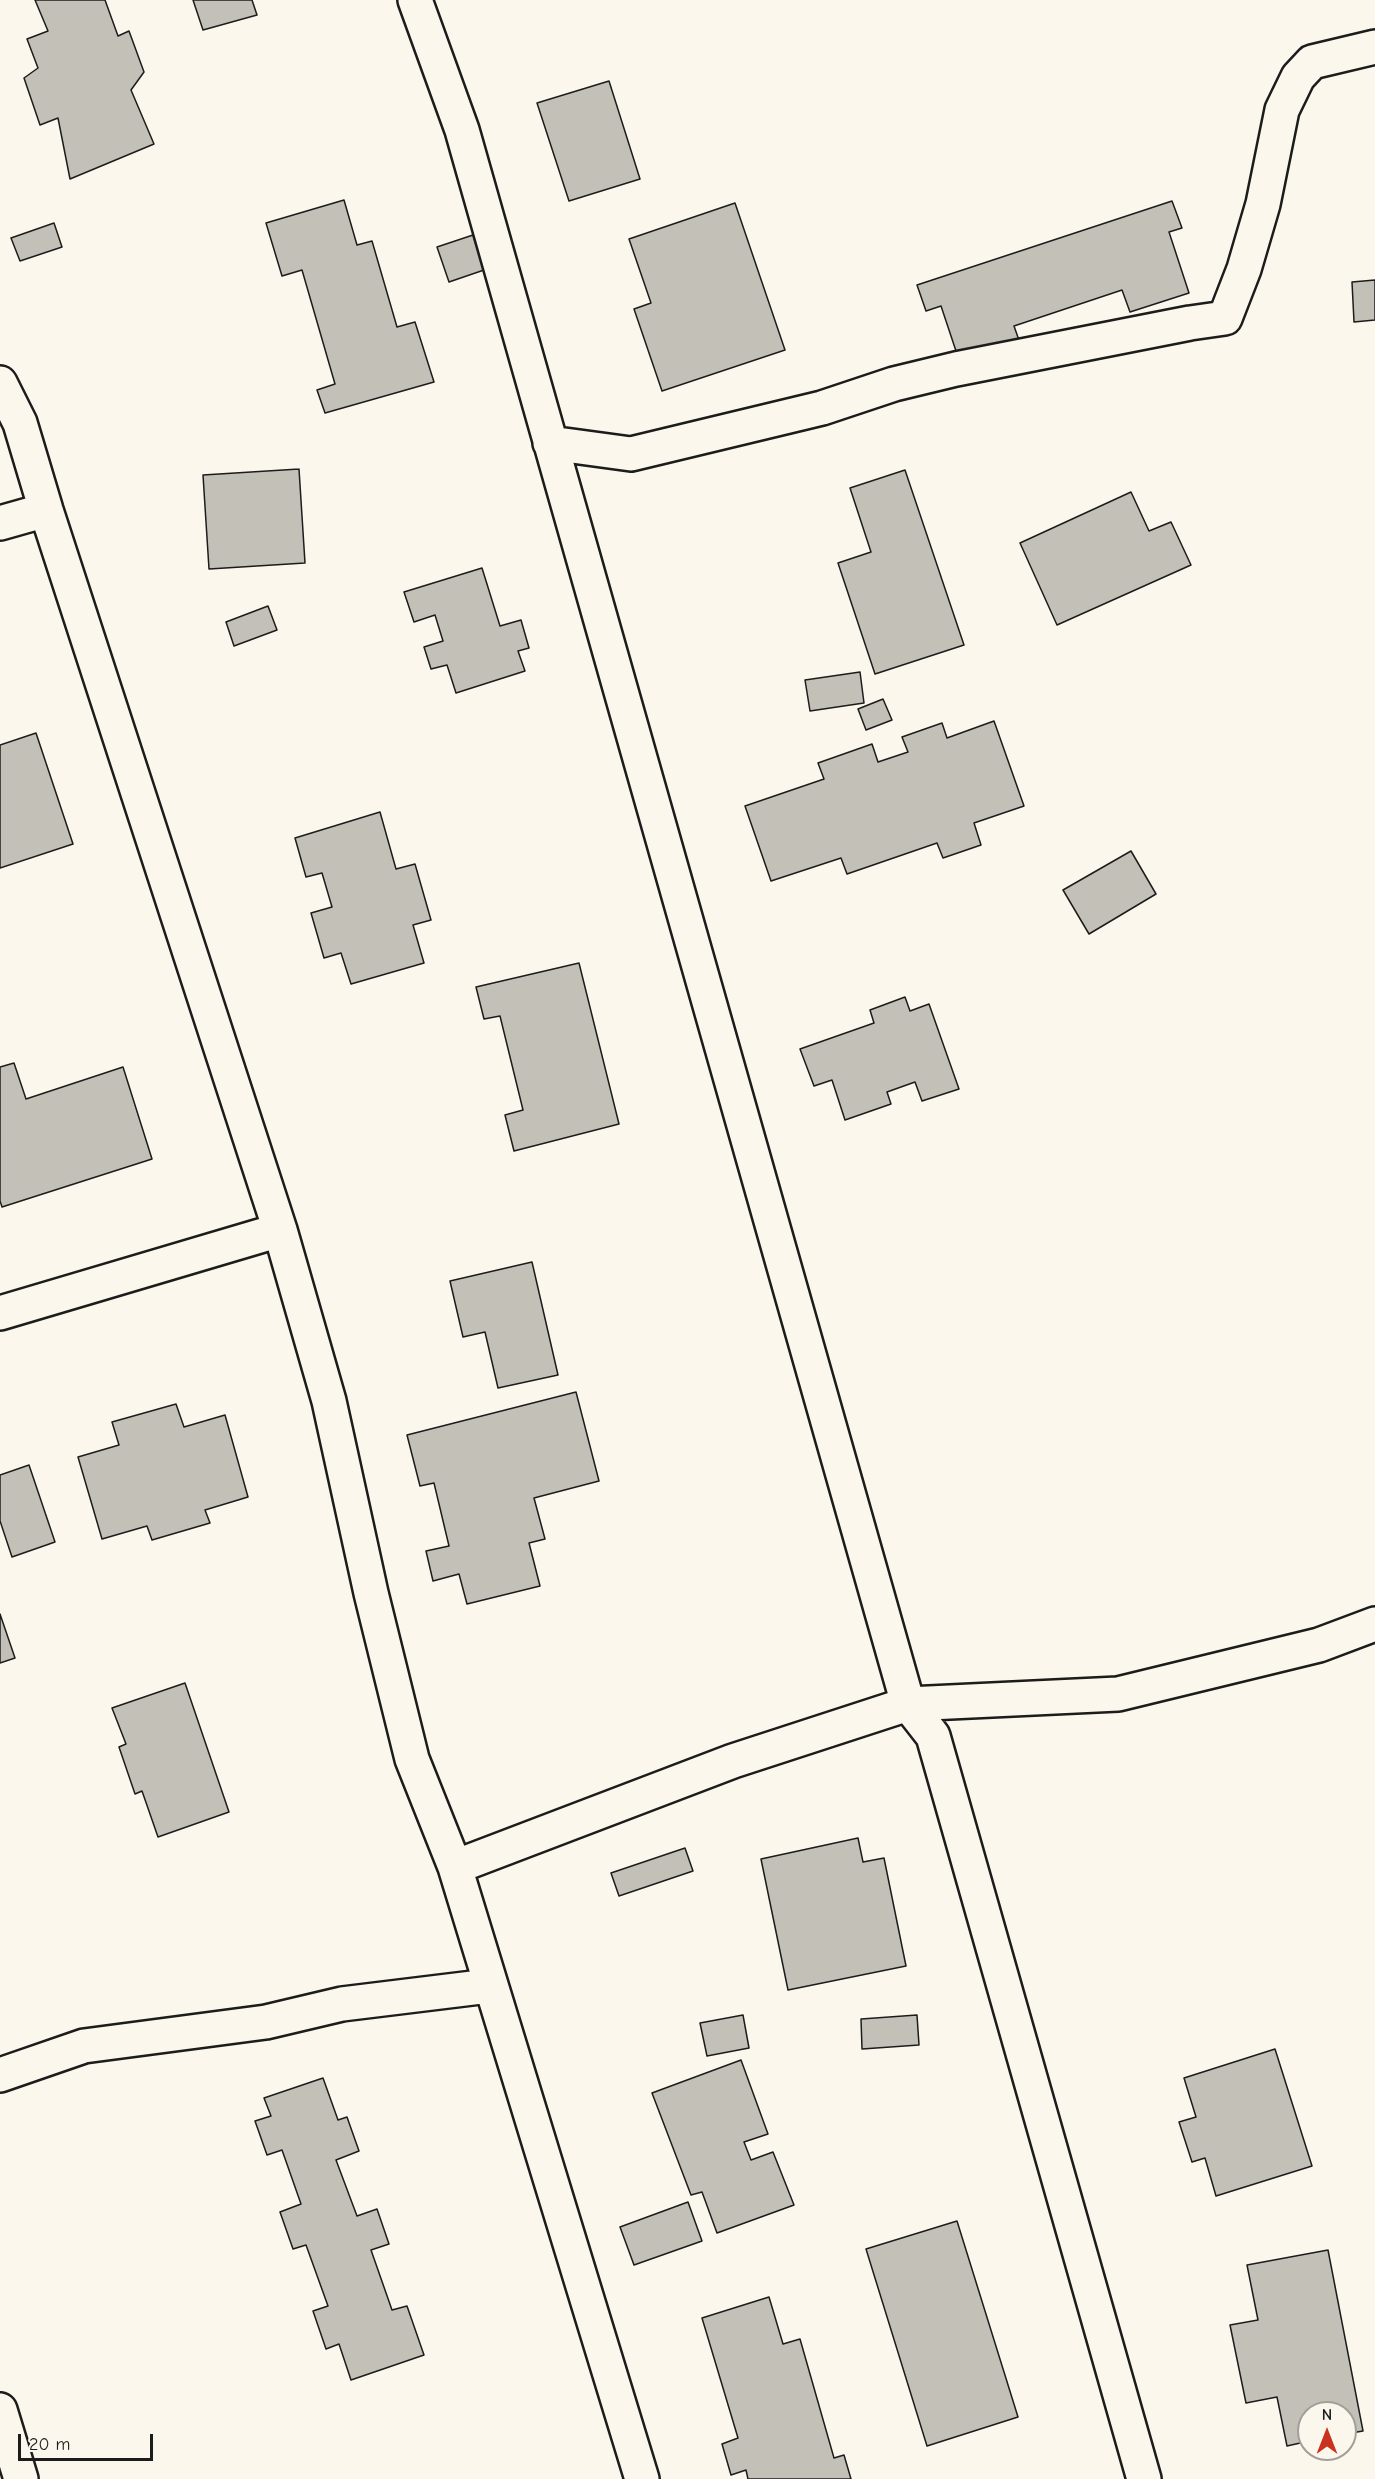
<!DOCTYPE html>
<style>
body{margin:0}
#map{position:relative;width:1375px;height:2479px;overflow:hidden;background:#fbf7ec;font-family:"Comic Neue",sans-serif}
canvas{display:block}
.north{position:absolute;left:1297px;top:2401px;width:60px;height:60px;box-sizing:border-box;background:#fbf7ec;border:2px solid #a29f99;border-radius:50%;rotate:0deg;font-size:16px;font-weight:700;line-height:24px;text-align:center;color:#1c1c1c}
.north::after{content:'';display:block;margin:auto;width:21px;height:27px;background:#c8321e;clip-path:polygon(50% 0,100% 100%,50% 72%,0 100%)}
.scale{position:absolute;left:18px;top:2434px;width:135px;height:27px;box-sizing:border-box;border:3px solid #1c1c1c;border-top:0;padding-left:8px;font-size:18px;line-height:21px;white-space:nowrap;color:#1c1c1c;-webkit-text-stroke:4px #fbf7ec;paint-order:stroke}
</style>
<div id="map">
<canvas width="1375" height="2479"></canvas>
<div class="north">N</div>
<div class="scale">20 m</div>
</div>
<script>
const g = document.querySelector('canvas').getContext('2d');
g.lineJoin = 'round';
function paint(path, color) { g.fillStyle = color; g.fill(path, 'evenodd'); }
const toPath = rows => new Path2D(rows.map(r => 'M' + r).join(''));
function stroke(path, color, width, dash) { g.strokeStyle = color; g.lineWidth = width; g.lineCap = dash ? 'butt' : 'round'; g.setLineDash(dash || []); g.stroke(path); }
const building = toPath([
 [35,0,105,0,118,36,129,31,144,72,131,90,154,144,70,179,58,118,40,125,24,78,38,68,27,39,48,31,35,0],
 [193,0,252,0,257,15,203,30,193,0],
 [609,81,640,179,569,201,537,103,609,81],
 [344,200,357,245,372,241,397,327,415,322,434,382,325,413,317,390,335,384,302,270,282,276,266,223,344,200],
 [1172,201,1182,228,1169,232,1189,293,1130,312,1122,290,1014,326,1020,343,960,363,941,306,926,311,917,285,1172,201],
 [735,203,785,350,662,391,634,309,651,303,629,239,735,203],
 [54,223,62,247,20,261,11,238,54,223],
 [473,235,484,270,449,282,437,247,473,235],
 [1375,280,1375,320,1354,322,1352,282,1375,280],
 [299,469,305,563,209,569,203,475,299,469],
 [905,470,964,645,875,674,838,563,871,552,850,488,905,470],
 [1131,492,1149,531,1171,522,1191,565,1057,625,1020,543,1131,492],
 [482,568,500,626,521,620,529,648,518,651,525,671,456,693,447,665,431,669,424,647,443,641,435,615,414,622,404,592,482,568],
 [268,606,277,630,234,646,226,622,268,606],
 [860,672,864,703,810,711,805,680,860,672],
 [883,699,892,720,866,730,858,709,883,699],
 [994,721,1024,806,974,823,981,845,943,858,937,843,847,874,841,858,771,881,745,806,824,779,818,763,872,744,878,762,908,752,902,737,942,723,947,738,994,721],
 [36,733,73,844,0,868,0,745,36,733],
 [380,812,396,869,415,864,431,920,413,925,424,963,351,984,341,953,324,958,311,913,332,907,322,873,306,877,295,838,380,812],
 [1131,851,1156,894,1089,934,1063,890,1131,851],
 [579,963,619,1124,514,1151,505,1115,523,1110,500,1016,484,1019,476,987,579,963],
 [905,997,910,1011,929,1004,959,1089,922,1101,915,1082,887,1092,891,1104,845,1120,832,1080,814,1086,800,1049,874,1023,870,1010,905,997],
 [14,1063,26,1099,123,1067,152,1159,2,1207,0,1201,0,1067,14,1063],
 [532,1262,558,1375,498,1388,485,1332,463,1337,450,1281,532,1262],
 [576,1392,599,1481,534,1498,545,1539,529,1543,540,1586,467,1604,459,1574,433,1581,426,1551,449,1546,434,1483,420,1486,407,1435,576,1392],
 [176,1404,184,1427,225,1415,248,1497,205,1510,210,1523,152,1540,147,1526,102,1539,78,1457,119,1445,112,1422,176,1404],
 [29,1465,55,1542,12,1557,0,1521,0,1475,29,1465],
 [0,1614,15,1658,0,1663,0,1614],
 [185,1683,229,1812,158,1837,142,1791,135,1794,119,1747,126,1744,112,1708,185,1683],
 [858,1838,863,1862,884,1858,906,1966,788,1990,761,1859,858,1838],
 [685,1848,693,1871,619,1896,611,1873,685,1848],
 [743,2015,749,2048,707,2056,700,2023,743,2015],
 [917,2015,919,2045,862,2049,861,2019,917,2015],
 [1275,2049,1312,2166,1216,2196,1205,2158,1192,2162,1179,2122,1196,2117,1184,2078,1275,2049],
 [741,2060,768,2134,744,2142,751,2160,773,2152,794,2205,717,2233,702,2192,691,2195,652,2093,741,2060],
 [323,2078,338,2120,347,2117,359,2151,336,2160,357,2216,377,2209,389,2244,371,2250,392,2310,407,2306,424,2355,351,2380,339,2344,326,2349,313,2311,328,2306,306,2245,293,2249,280,2212,301,2204,282,2150,267,2155,255,2121,271,2116,264,2098,323,2078],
 [688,2202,702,2241,634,2265,620,2227,688,2202],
 [957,2221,1018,2417,927,2446,866,2249,957,2221],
 [1328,2250,1363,2431,1345,2434,1345,2413,1309,2413,1309,2441,1287,2446,1277,2397,1246,2403,1230,2325,1258,2320,1247,2265,1328,2250],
 [769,2297,783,2344,800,2339,834,2458,844,2455,851,2479,748,2479,746,2470,731,2475,722,2444,738,2438,702,2318,769,2297]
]);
paint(building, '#c3c0b8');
stroke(building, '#1c1c1c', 1.5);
const street = toPath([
 [415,0,462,130,908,1704,933,1736,1144,2479],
 [0,383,20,423,46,510,280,1230,329,1401,371,1593,412,1759,455,1867,642,2479],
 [550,443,631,454,822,408,894,384,956,369,1190,323,1225,318,1244,269,1263,204,1282,110,1298,77,1312,62,1375,47],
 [0,523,46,510],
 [0,1313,280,1230],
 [455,1867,733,1761,908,1704,1118,1694,1319,1645,1375,1624],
 [0,2075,84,2046,266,2022,342,2004,489,1986],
 [0,2410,21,2479]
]);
stroke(street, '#1c1c1c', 38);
stroke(street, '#fbf7ec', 33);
</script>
